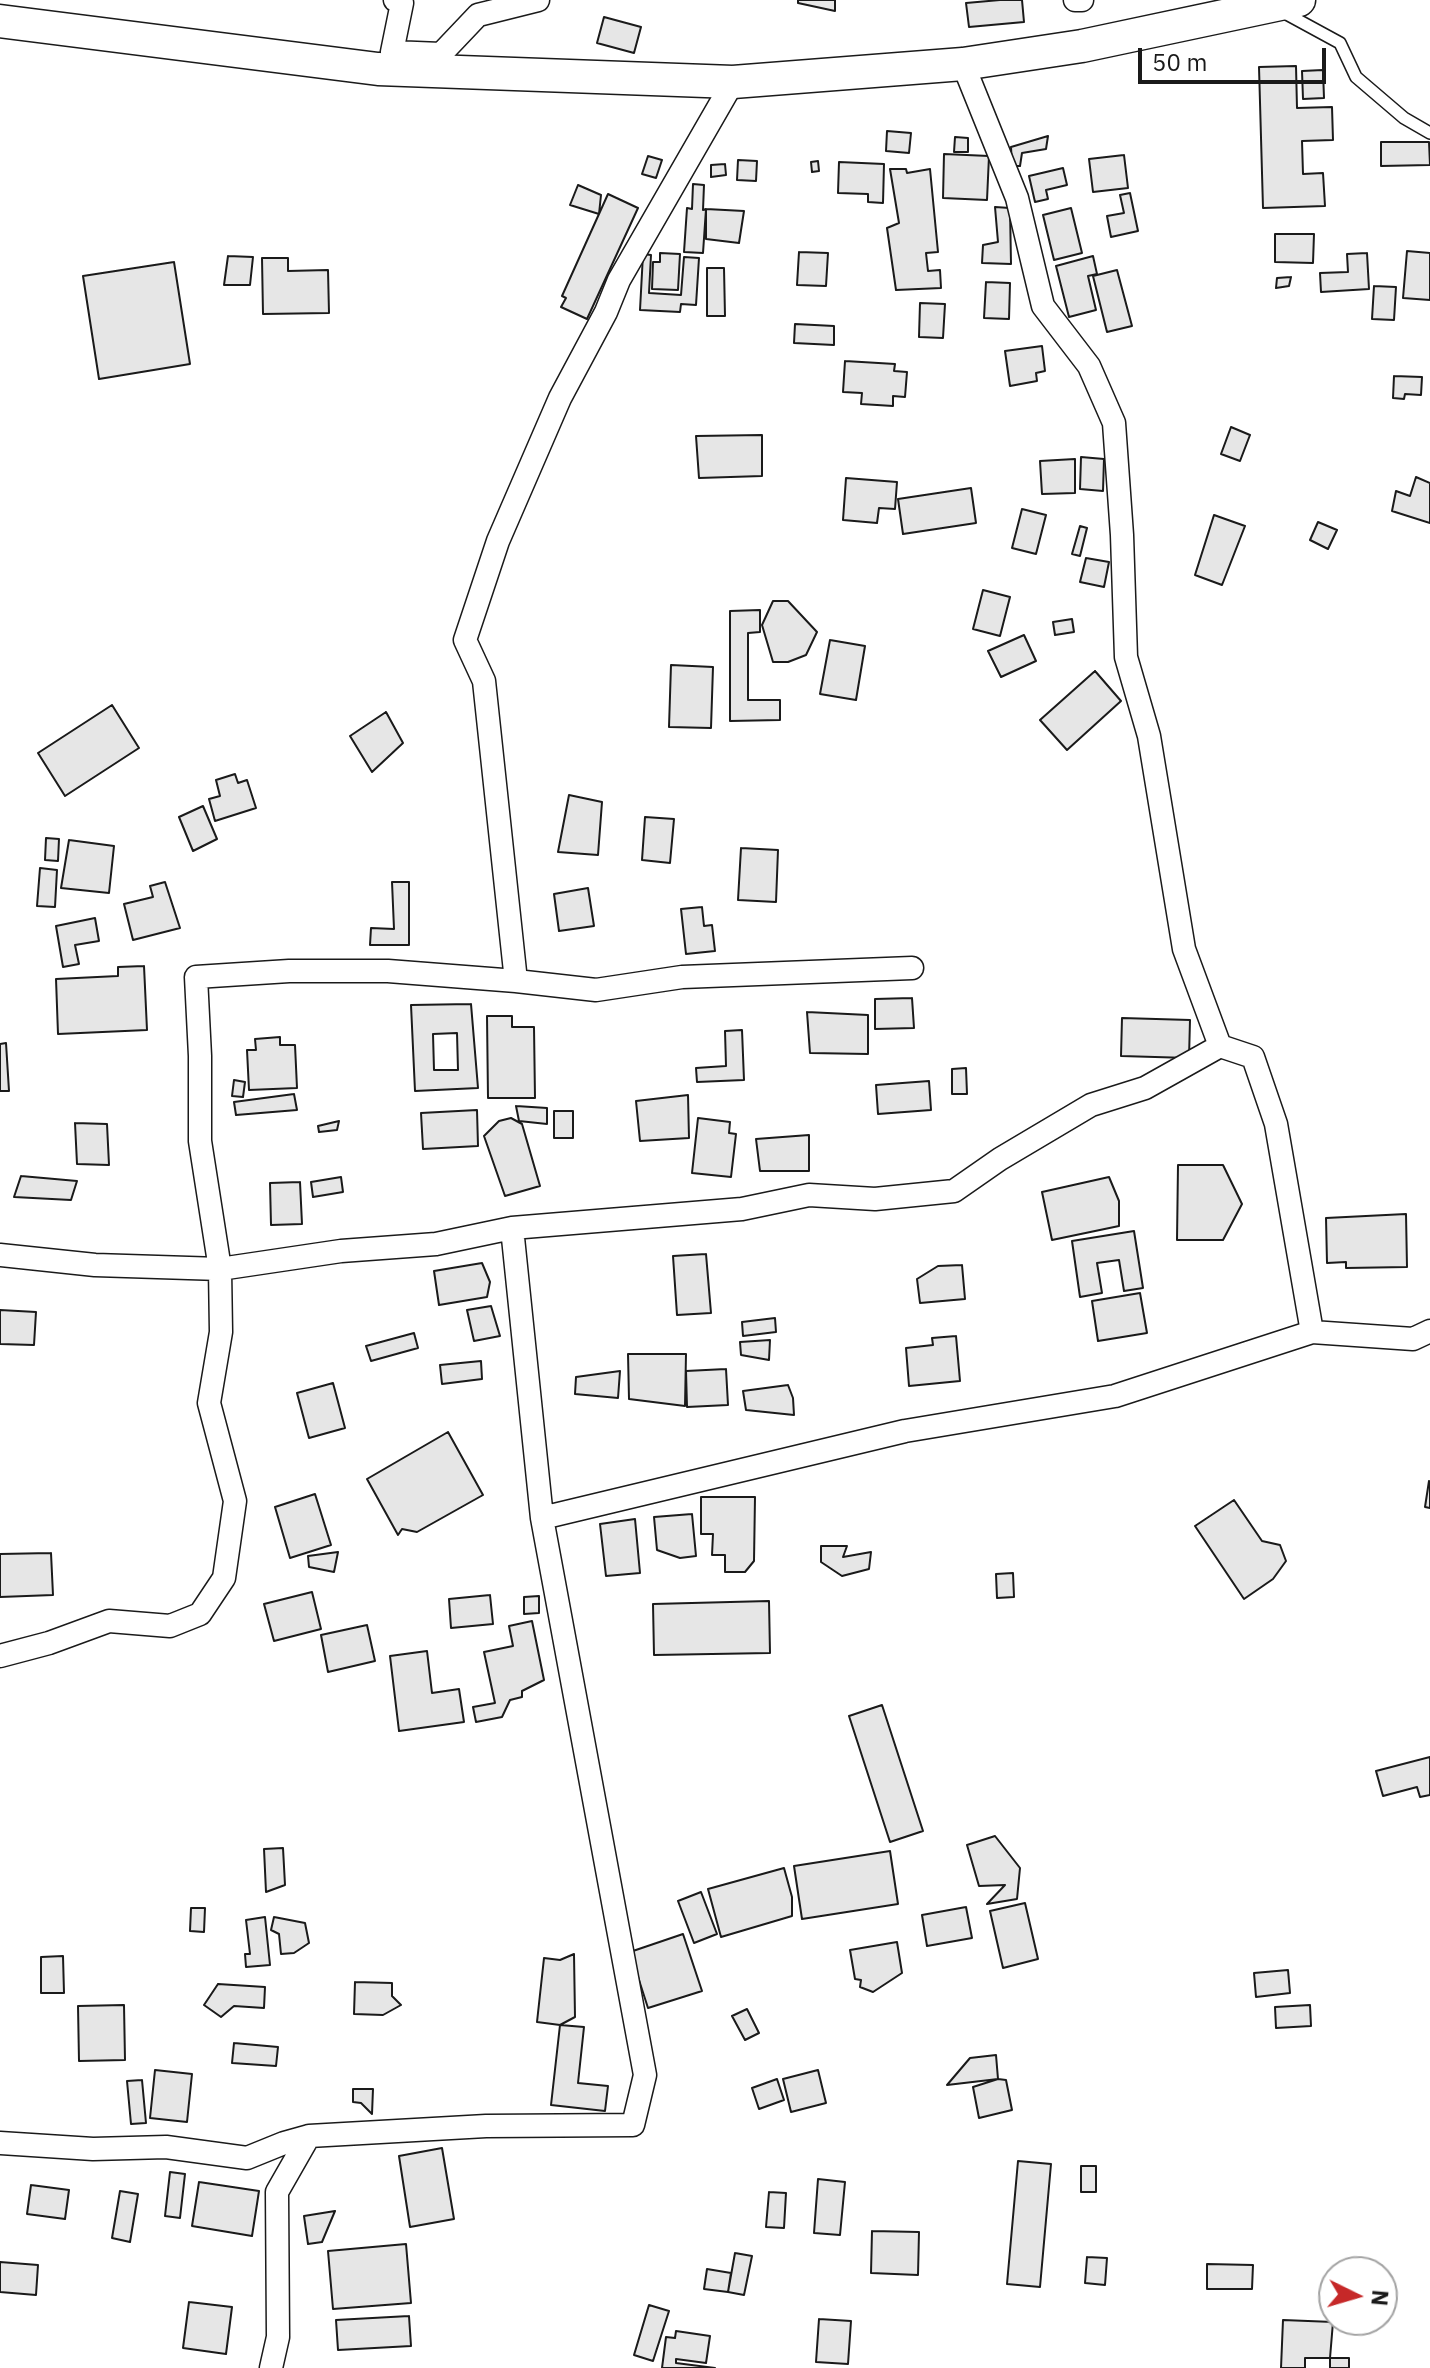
<!DOCTYPE html>
<style>
body{margin:0}
#map{position:relative;width:1430px;height:2368px;overflow:hidden;background:#fff;font-family:"IBM Plex Sans",sans-serif}
canvas{display:block}
.north{position:absolute;left:1318px;top:2256px;width:80px;height:80px;box-sizing:border-box;background:#fff;border:2px solid #a3a3a3;border-radius:50%;rotate:95deg;font-size:22px;font-weight:700;line-height:32px;text-align:center;color:#1a1a1a}
.north::after{content:'';display:block;margin:auto;width:28px;height:36px;background:#c62828;clip-path:polygon(50% 0,100% 100%,50% 72%,0 100%)}
.scale{position:absolute;left:1138px;top:48px;width:188px;height:36px;box-sizing:border-box;border:4px solid #1a1a1a;border-top:0;padding-left:10px;font-size:24px;line-height:28px;white-space:nowrap;color:#1a1a1a;-webkit-text-stroke:6px #fff;paint-order:stroke}
</style>
<div id="map">
<canvas width="1430" height="2368"></canvas>
<div class="north">N</div>
<div class="scale">50 m</div>
</div>
<script>
const g = document.querySelector('canvas').getContext('2d');
g.lineJoin = 'round';
function paint(path, color) { g.fillStyle = color; g.fill(path, 'evenodd'); }
const toPath = rows => new Path2D(rows.map(r => 'M' + r).join(''));
function stroke(path, color, width, dash) { g.strokeStyle = color; g.lineWidth = width; g.lineCap = dash ? 'butt' : 'round'; g.setLineDash(dash || []); g.stroke(path); }
const building = toPath([
 [798,0,835,0,835,11,798,3,798,0],
 [1000,0,1022,0,1024,22,969,27,966,3,1000,0],
 [604,17,641,27,634,53,597,43,604,17],
 [1296,66,1297,108,1332,107,1333,140,1302,141,1303,174,1323,173,1325,206,1263,208,1259,67,1296,66],
 [1323,70,1324,98,1303,99,1302,71,1323,70],
 [887,131,911,133,909,153,886,151,887,131],
 [1048,136,1046,149,1022,153,1020,166,1012,166,1011,147,1048,136],
 [955,137,968,138,968,152,954,152,955,137],
 [1381,142,1429,142,1430,165,1381,166,1381,142],
 [944,154,989,156,987,200,943,198,944,154],
 [1124,155,1128,188,1093,192,1089,159,1124,155],
 [648,156,662,160,656,178,642,174,648,156],
 [738,160,757,161,756,181,737,180,738,160],
 [818,161,819,171,812,172,811,162,818,161],
 [839,162,884,164,883,203,868,202,868,194,838,193,839,162],
 [725,164,726,175,711,177,711,165,725,164],
 [1063,168,1067,185,1046,190,1048,199,1035,202,1029,176,1063,168],
 [890,169,906,169,907,173,930,169,938,252,926,253,928,271,940,270,941,288,896,290,887,228,899,223,890,169],
 [693,184,704,185,703,210,706,209,703,253,684,252,687,208,692,209,693,184],
 [578,185,601,195,599,214,570,205,578,185],
 [1130,193,1138,231,1111,237,1107,216,1124,213,1120,195,1130,193],
 [608,194,638,208,587,319,561,307,566,298,562,296,608,194],
 [995,207,1010,208,1011,264,982,263,983,245,998,242,995,207],
 [1071,208,1082,253,1054,260,1043,215,1071,208],
 [706,209,744,211,739,243,706,239,706,209],
 [1275,234,1314,234,1313,263,1275,262,1275,234],
 [1407,251,1430,253,1430,300,1403,298,1407,251],
 [799,252,828,253,826,286,797,285,799,252],
 [660,253,680,254,678,290,652,289,653,262,660,262,660,253],
 [1367,253,1369,289,1321,292,1320,273,1348,272,1347,254,1367,253],
 [643,254,651,255,649,293,681,295,684,257,699,258,696,305,681,304,680,312,640,310,643,254],
 [228,256,253,257,250,285,224,285,228,256],
 [1093,256,1097,274,1088,276,1096,310,1069,317,1056,266,1093,256],
 [262,258,288,258,288,271,328,270,329,313,263,314,262,258],
 [174,262,190,364,99,379,83,276,174,262],
 [707,268,724,268,725,316,707,316,707,268],
 [1117,270,1132,326,1107,332,1093,276,1117,270],
 [1291,277,1289,286,1276,288,1277,278,1291,277],
 [986,282,1010,283,1009,319,984,318,986,282],
 [1374,286,1396,287,1394,320,1372,319,1374,286],
 [920,303,945,304,943,338,919,337,920,303],
 [795,324,834,326,834,345,794,343,795,324],
 [1042,346,1045,371,1036,373,1037,381,1010,386,1005,351,1042,346],
 [845,361,895,364,894,371,907,372,905,397,893,396,893,406,861,404,862,393,843,392,845,361],
 [1394,376,1422,377,1421,395,1405,394,1404,399,1393,398,1394,376],
 [1231,427,1250,435,1240,461,1221,454,1231,427],
 [762,435,762,476,699,478,696,436,762,435],
 [1081,457,1104,459,1103,491,1080,489,1081,457],
 [1075,459,1075,493,1042,494,1040,461,1075,459],
 [1416,477,1430,483,1430,523,1392,511,1396,491,1410,496,1416,477],
 [846,478,897,482,895,509,879,508,877,523,843,520,846,478],
 [971,488,976,523,903,534,898,499,971,488],
 [1022,509,1046,515,1036,554,1012,548,1022,509],
 [1214,515,1245,526,1222,585,1195,575,1214,515],
 [1318,522,1337,530,1328,549,1310,540,1318,522],
 [1080,526,1087,528,1080,556,1072,554,1080,526],
 [1086,558,1109,562,1104,587,1080,582,1086,558],
 [983,590,1010,597,1000,636,973,629,983,590],
 [773,601,788,601,817,632,806,655,788,662,773,662,762,625,773,601],
 [760,610,760,632,748,633,748,700,780,700,780,720,730,721,730,611,760,610],
 [1072,619,1074,632,1055,635,1053,622,1072,619],
 [1024,635,1036,661,1001,677,988,651,1024,635],
 [830,640,865,646,856,700,820,694,830,640],
 [671,665,713,667,711,728,669,727,671,665],
 [1095,671,1121,701,1067,750,1040,720,1095,671],
 [112,705,139,748,65,796,38,753,112,705],
 [386,712,403,743,372,772,350,736,386,712],
 [235,774,238,783,247,780,256,808,215,821,209,799,220,796,216,780,235,774],
 [569,795,602,802,598,855,558,852,569,795],
 [203,806,217,839,193,851,179,817,203,806],
 [645,817,674,819,670,863,642,860,645,817],
 [46,838,59,839,58,861,45,860,46,838],
 [69,840,114,846,109,893,61,888,69,840],
 [741,848,778,850,776,902,738,900,741,848],
 [40,868,57,870,55,907,37,906,40,868],
 [165,882,180,928,133,940,124,904,153,897,150,886,165,882],
 [392,882,409,882,409,945,370,945,371,928,394,929,392,882],
 [588,888,594,926,559,931,554,894,588,888],
 [702,907,704,926,712,925,715,951,686,954,681,909,702,907],
 [95,918,99,941,75,945,79,964,63,967,56,926,95,918],
 [144,966,147,1030,58,1034,56,979,118,976,118,967,144,966],
 [912,998,914,1028,875,1029,875,999,912,998],
 [471,1004,478,1088,415,1091,411,1005,471,1004],
 [457,1033,458,1070,434,1070,433,1034,457,1033],
 [807,1012,868,1015,868,1054,810,1053,807,1012],
 [487,1016,512,1016,512,1027,534,1027,535,1098,488,1098,487,1016],
 [1122,1018,1190,1020,1189,1058,1121,1056,1122,1018],
 [742,1030,744,1080,697,1082,696,1068,726,1066,725,1031,742,1030],
 [280,1037,280,1045,295,1045,297,1088,249,1090,247,1050,256,1050,255,1039,280,1037],
 [6,1043,9,1091,0,1091,0,1044,6,1043],
 [966,1068,967,1094,952,1094,952,1069,966,1068],
 [234,1080,245,1082,243,1097,232,1096,234,1080],
 [929,1081,931,1110,878,1114,876,1085,929,1081],
 [294,1094,297,1110,236,1115,234,1102,294,1094],
 [688,1095,689,1138,640,1141,636,1101,688,1095],
 [516,1106,547,1108,547,1124,519,1121,516,1106],
 [477,1110,478,1146,423,1149,421,1113,477,1110],
 [554,1111,573,1111,573,1138,554,1138,554,1111],
 [511,1118,522,1124,540,1186,505,1196,484,1136,499,1121,511,1118],
 [698,1118,730,1122,729,1133,736,1134,731,1177,692,1173,698,1118],
 [339,1121,337,1130,319,1132,318,1126,339,1121],
 [75,1123,107,1124,109,1165,77,1164,75,1123],
 [809,1135,809,1171,760,1171,756,1139,809,1135],
 [1178,1165,1223,1165,1242,1204,1223,1240,1177,1240,1178,1165],
 [21,1176,77,1181,71,1200,14,1197,21,1176],
 [341,1177,343,1192,313,1197,311,1182,341,1177],
 [1109,1177,1119,1201,1119,1226,1052,1240,1042,1192,1109,1177],
 [300,1182,302,1224,271,1225,270,1183,300,1182],
 [1406,1214,1407,1267,1346,1268,1346,1262,1327,1263,1326,1218,1406,1214],
 [1134,1231,1143,1288,1124,1291,1119,1260,1097,1263,1102,1293,1080,1297,1072,1241,1134,1231],
 [706,1254,711,1313,677,1315,673,1256,706,1254],
 [482,1263,490,1282,487,1297,439,1305,434,1271,482,1263],
 [962,1265,965,1299,920,1303,917,1279,938,1266,962,1265],
 [1140,1293,1147,1333,1098,1341,1092,1301,1140,1293],
 [491,1306,500,1336,474,1341,467,1310,491,1306],
 [0,1310,36,1312,34,1345,0,1344,0,1310],
 [775,1318,776,1332,743,1336,742,1322,775,1318],
 [414,1333,418,1348,371,1361,366,1346,414,1333],
 [956,1336,960,1381,909,1386,906,1348,933,1345,932,1338,956,1336],
 [770,1340,769,1360,741,1355,740,1342,770,1340],
 [628,1354,686,1354,685,1406,629,1399,628,1354],
 [481,1361,482,1379,442,1384,440,1365,481,1361],
 [726,1369,728,1405,687,1407,686,1371,726,1369],
 [620,1371,618,1398,575,1394,576,1377,620,1371],
 [333,1383,345,1428,309,1438,297,1393,333,1383],
 [788,1385,793,1398,794,1415,746,1410,743,1391,788,1385],
 [448,1432,483,1495,417,1532,402,1529,398,1535,367,1479,448,1432],
 [1429,1481,1430,1482,1430,1508,1425,1507,1429,1481],
 [315,1494,331,1545,290,1558,275,1507,315,1494],
 [701,1497,755,1497,754,1561,745,1572,725,1572,725,1555,712,1555,713,1534,701,1534,701,1497],
 [1234,1500,1262,1541,1280,1545,1286,1561,1273,1579,1244,1599,1195,1526,1234,1500],
 [692,1514,696,1556,680,1558,657,1550,654,1517,692,1514],
 [635,1519,640,1573,606,1576,600,1524,635,1519],
 [821,1546,847,1546,843,1557,871,1552,869,1569,842,1576,821,1562,821,1546],
 [338,1552,334,1572,309,1567,308,1556,338,1552],
 [51,1553,53,1595,0,1597,0,1554,51,1553],
 [1013,1573,1014,1597,997,1598,996,1574,1013,1573],
 [312,1592,321,1629,274,1641,264,1604,312,1592],
 [490,1595,493,1624,451,1628,449,1599,490,1595],
 [539,1596,539,1613,524,1614,524,1597,539,1596],
 [769,1601,770,1653,654,1655,653,1604,769,1601],
 [532,1621,544,1680,522,1691,522,1697,510,1700,502,1717,476,1722,473,1707,495,1703,484,1652,513,1646,509,1626,532,1621],
 [367,1625,375,1661,328,1672,321,1635,367,1625],
 [427,1651,432,1693,459,1689,464,1722,399,1731,390,1656,427,1651],
 [882,1705,923,1831,890,1842,849,1716,882,1705],
 [1430,1757,1430,1795,1420,1797,1417,1787,1383,1796,1376,1771,1430,1757],
 [995,1836,1020,1868,1017,1899,987,1904,1005,1885,979,1886,967,1845,995,1836],
 [283,1848,285,1885,266,1892,264,1849,283,1848],
 [890,1851,898,1904,802,1919,794,1866,890,1851],
 [784,1868,792,1897,792,1916,721,1937,708,1889,784,1868],
 [701,1892,717,1934,694,1943,678,1901,701,1892],
 [1025,1903,1038,1959,1003,1968,990,1911,1025,1903],
 [966,1907,972,1938,927,1946,922,1915,966,1907],
 [191,1908,205,1908,204,1932,190,1931,191,1908],
 [265,1917,270,1965,246,1967,245,1954,250,1954,246,1920,265,1917],
 [274,1917,305,1923,309,1943,294,1953,281,1954,279,1934,271,1930,274,1917],
 [683,1934,702,1991,648,2008,630,1952,683,1934],
 [897,1942,902,1973,873,1992,860,1987,861,1980,855,1979,850,1950,897,1942],
 [574,1954,575,2017,560,2025,537,2022,544,1958,560,1960,574,1954],
 [63,1956,64,1993,41,1993,41,1957,63,1956],
 [1288,1970,1290,1993,1256,1997,1254,1973,1288,1970],
 [355,1982,392,1983,392,1996,401,2005,383,2015,354,2014,355,1982],
 [218,1984,265,1987,264,2008,234,2006,221,2017,204,2005,218,1984],
 [124,2005,125,2060,79,2061,78,2006,124,2005],
 [1310,2005,1311,2026,1276,2028,1275,2007,1310,2005],
 [747,2009,759,2033,745,2040,732,2016,747,2009],
 [560,2025,584,2027,578,2083,608,2086,605,2111,551,2105,560,2025],
 [234,2043,278,2047,276,2066,232,2063,234,2043],
 [996,2055,998,2079,947,2085,970,2058,996,2055],
 [155,2070,192,2074,187,2122,150,2118,155,2070],
 [818,2070,826,2103,791,2112,783,2079,818,2070],
 [777,2079,784,2100,759,2109,752,2088,777,2079],
 [998,2079,1006,2080,1012,2110,979,2118,973,2087,998,2079],
 [142,2080,146,2123,131,2124,127,2081,142,2080],
 [353,2089,373,2089,372,2114,361,2103,353,2102,353,2089],
 [442,2148,454,2219,410,2227,399,2156,442,2148],
 [1018,2161,1051,2164,1040,2287,1007,2284,1018,2161],
 [1081,2166,1096,2166,1096,2192,1081,2192,1081,2166],
 [170,2172,185,2174,180,2218,165,2216,170,2172],
 [818,2179,845,2182,840,2235,814,2233,818,2179],
 [199,2182,259,2191,252,2236,192,2226,199,2182],
 [31,2185,69,2190,65,2219,27,2214,31,2185],
 [120,2191,138,2194,130,2242,112,2238,120,2191],
 [769,2192,786,2193,784,2228,766,2227,769,2192],
 [335,2211,322,2242,308,2244,304,2216,335,2211],
 [872,2231,919,2232,918,2275,871,2273,872,2231],
 [406,2244,411,2303,333,2309,328,2251,406,2244],
 [735,2253,752,2256,744,2295,728,2292,735,2253],
 [1087,2257,1107,2258,1105,2285,1085,2283,1087,2257],
 [0,2262,38,2265,36,2295,0,2292,0,2262],
 [1207,2264,1253,2265,1252,2289,1207,2289,1207,2264],
 [707,2269,731,2273,728,2292,704,2289,707,2269],
 [189,2302,232,2307,226,2354,183,2348,189,2302],
 [649,2305,669,2311,653,2361,634,2355,649,2305],
 [409,2316,411,2346,338,2350,336,2320,409,2316],
 [819,2319,851,2321,848,2364,816,2362,819,2319],
 [1283,2320,1333,2322,1330,2358,1305,2358,1305,2368,1281,2368,1283,2320],
 [676,2331,710,2336,706,2363,676,2359,676,2363,715,2368,662,2368,666,2337,675,2338,676,2331],
 [1330,2358,1349,2358,1349,2368,1330,2368,1330,2358]
]);
paint(building, '#e6e6e6');
stroke(building, '#1a1a1a', 2);
const service = toPath([
 [1283,12,1340,43,1356,77,1404,118,1430,133]
]);
const minor = toPath([
 [395,0,402,3,392,52,441,54,478,15,538,0],
 [1075,0,1082,0],
 [963,64,1017,198,1043,306,1089,366,1114,423,1122,535,1126,657,1149,736,1184,949,1220,1046],
 [516,981,596,990,682,977,912,968],
 [0,1255,95,1265,220,1269,341,1251,436,1244,512,1228,742,1209,809,1195,875,1199,954,1191,1000,1159,1091,1105,1145,1088,1220,1046,1253,1057,1276,1124,1312,1332],
 [542,1518,905,1431,1115,1396,1312,1332,1413,1339,1430,1331],
 [0,1656,49,1643,109,1621,170,1626,200,1614,224,1578,235,1501,209,1403,221,1332,220,1269,200,1141,200,1056,196,977,289,971,388,971,516,981,484,681,465,640,498,541,560,398,606,312,619,280,733,82],
 [0,2143,93,2149,166,2147,247,2158,284,2143,309,2136],
 [271,2368,278,2337,277,2192,309,2136,486,2126,633,2125,645,2075,542,1518,512,1228]
]);
const secondary = toPath([
 [0,21,378,69,733,82,963,64,1082,46,1299,0]
]);
stroke(service, '#1a1a1a', 14);
stroke(minor, '#1a1a1a', 25);
stroke(secondary, '#1a1a1a', 35);
stroke(service, '#fff', 11);
stroke(minor, '#fff', 22);
stroke(secondary, '#fff', 32);
</script>
